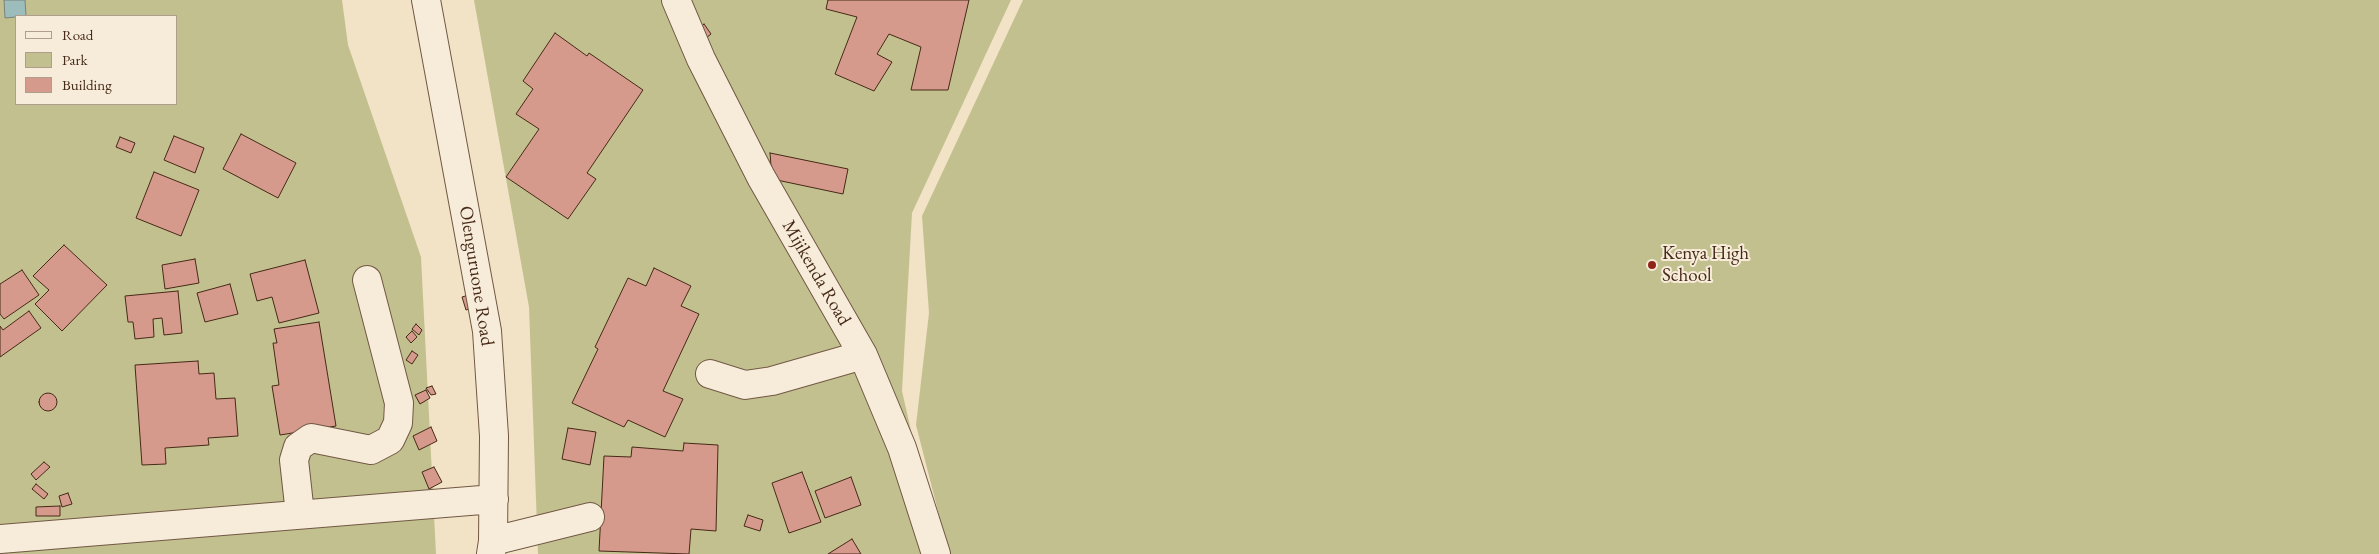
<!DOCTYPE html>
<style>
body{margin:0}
#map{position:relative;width:2379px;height:554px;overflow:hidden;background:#f2e2c6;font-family:"EB Garamond",serif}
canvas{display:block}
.legend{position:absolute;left:15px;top:15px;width:162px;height:90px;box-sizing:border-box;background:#f7ecda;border:1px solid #b09e8c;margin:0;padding:6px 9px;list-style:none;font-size:15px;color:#462a17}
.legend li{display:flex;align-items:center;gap:10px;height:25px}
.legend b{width:25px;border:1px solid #b09e8c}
</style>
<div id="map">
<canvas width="2379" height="554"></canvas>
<ul class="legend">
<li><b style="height:6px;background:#f7ecda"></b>Road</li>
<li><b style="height:14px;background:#c3c090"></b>Park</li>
<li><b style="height:14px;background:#d59a8b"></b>Building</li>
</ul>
</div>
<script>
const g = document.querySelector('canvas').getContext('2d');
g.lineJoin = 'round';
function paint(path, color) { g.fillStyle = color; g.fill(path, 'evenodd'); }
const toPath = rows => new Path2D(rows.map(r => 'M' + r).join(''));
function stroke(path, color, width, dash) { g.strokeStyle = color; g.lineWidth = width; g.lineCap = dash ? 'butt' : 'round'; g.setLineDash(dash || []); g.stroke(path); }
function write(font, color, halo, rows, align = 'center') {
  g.font = font + ' "EB Garamond",serif'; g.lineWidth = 4; g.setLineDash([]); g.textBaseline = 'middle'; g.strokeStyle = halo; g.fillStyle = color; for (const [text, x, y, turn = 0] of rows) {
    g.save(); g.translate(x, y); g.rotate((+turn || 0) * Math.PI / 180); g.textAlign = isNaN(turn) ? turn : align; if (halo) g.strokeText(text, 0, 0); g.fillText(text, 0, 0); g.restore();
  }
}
paint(toPath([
 [0,0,342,0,348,45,421,257,436,554,0,554],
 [16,16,176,16,176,104,16,104],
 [474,0,1011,0,912,213,902,391,939,554,538,554,529,307],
 [1023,0,2379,0,2379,554,949,554,916,425,929,313,922,216]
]), '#c3c090');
const water = toPath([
 [4,0,25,0,26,16,5,18,4,0]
]);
paint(water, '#9dbcbc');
stroke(water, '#7a827a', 1);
const building = toPath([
 [828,0,969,0,948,90,911,90,921,47,889,34,877,54,892,62,874,91,835,74,857,17,826,9,828,0],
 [704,24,711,34,705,39,698,30,704,24],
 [555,33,587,56,589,53,643,90,587,173,596,179,568,219,506,177,539,129,516,114,533,89,523,81,555,33],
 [241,134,296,163,278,198,223,169,241,134],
 [174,136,204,148,195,173,164,160,174,136],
 [120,137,135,143,131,153,116,147,120,137],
 [770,153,848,169,843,194,772,179,770,153],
 [154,172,199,190,181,236,136,218,154,172],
 [64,245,107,285,62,331,35,304,49,290,33,276,64,245],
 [195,259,199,283,165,289,162,265,195,259],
 [305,260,319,313,279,323,272,297,257,301,250,274,305,260],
 [654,268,691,286,681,306,699,314,663,391,683,399,665,437,628,420,624,427,572,403,598,349,595,347,628,278,646,286,654,268],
 [22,270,39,295,4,319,0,314,0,284,22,270],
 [230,284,238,314,205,322,197,293,230,284],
 [178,291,182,333,164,335,162,318,153,319,154,337,135,339,133,322,128,322,125,296,178,291],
 [472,294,476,307,466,310,462,297,472,294],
 [29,311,41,328,0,357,0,326,3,330,29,311],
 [319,322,336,426,280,435,272,386,279,385,273,343,277,343,274,329,319,322],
 [416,324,422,330,419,335,412,329,416,324],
 [412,331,417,337,411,343,406,337,412,331],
 [412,351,418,355,412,364,406,360,412,351],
 [198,361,199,374,214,373,216,399,235,398,238,436,208,438,209,445,165,448,166,464,142,465,135,365,198,361],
 [432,386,436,394,431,395,426,388,432,386],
 [426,390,430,398,420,404,415,395,426,390],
 '39 402a9 9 0 1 1 18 0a9 9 0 1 1-18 0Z',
 [431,427,437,441,419,450,413,436,431,427],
 [568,428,596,432,590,465,562,459,568,428],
 [684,443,718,445,716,531,691,529,689,554,599,551,604,456,631,457,632,447,683,451,684,443],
 [44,462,50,467,36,480,31,474,44,462],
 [434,467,442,482,429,489,422,472,434,467],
 [802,472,821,522,789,533,772,483,802,472],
 [851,477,861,505,825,518,815,491,851,477],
 [36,484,48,494,44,499,32,489,36,484],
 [68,493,72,504,62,507,59,496,68,493],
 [60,506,60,516,36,516,36,507,60,506],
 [748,515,763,520,760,531,744,526,748,515],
 [852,539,861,554,828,554,852,539]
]);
paint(building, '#d59a8b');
stroke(building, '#462a17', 1);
const minor = toPath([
 [426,0,487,331,494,436,493,541,491,554],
 [676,0,701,59,761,177,863,355,902,448,936,554],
 [710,374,745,385,772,381,863,355],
 [300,514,294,460,298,447,311,438,371,450,390,440,398,423,399,403,367,280],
 [0,539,494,499],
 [493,541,590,517]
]);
stroke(minor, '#715843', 30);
stroke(minor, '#f7ecda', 28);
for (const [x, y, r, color] of [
 [1652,265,5,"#8f2418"]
]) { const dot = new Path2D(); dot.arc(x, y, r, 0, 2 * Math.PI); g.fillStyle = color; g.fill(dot); stroke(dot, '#f7ecda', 2); }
write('19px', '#462a17', '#f7ecda', [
 ["Kenya High",1662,254],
 ["School",1662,276]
], 'left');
write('19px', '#462a17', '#f7ecda', [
 ["Mijikenda Road",816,273,60],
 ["Olenguruone Road",476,276,81]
]);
</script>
